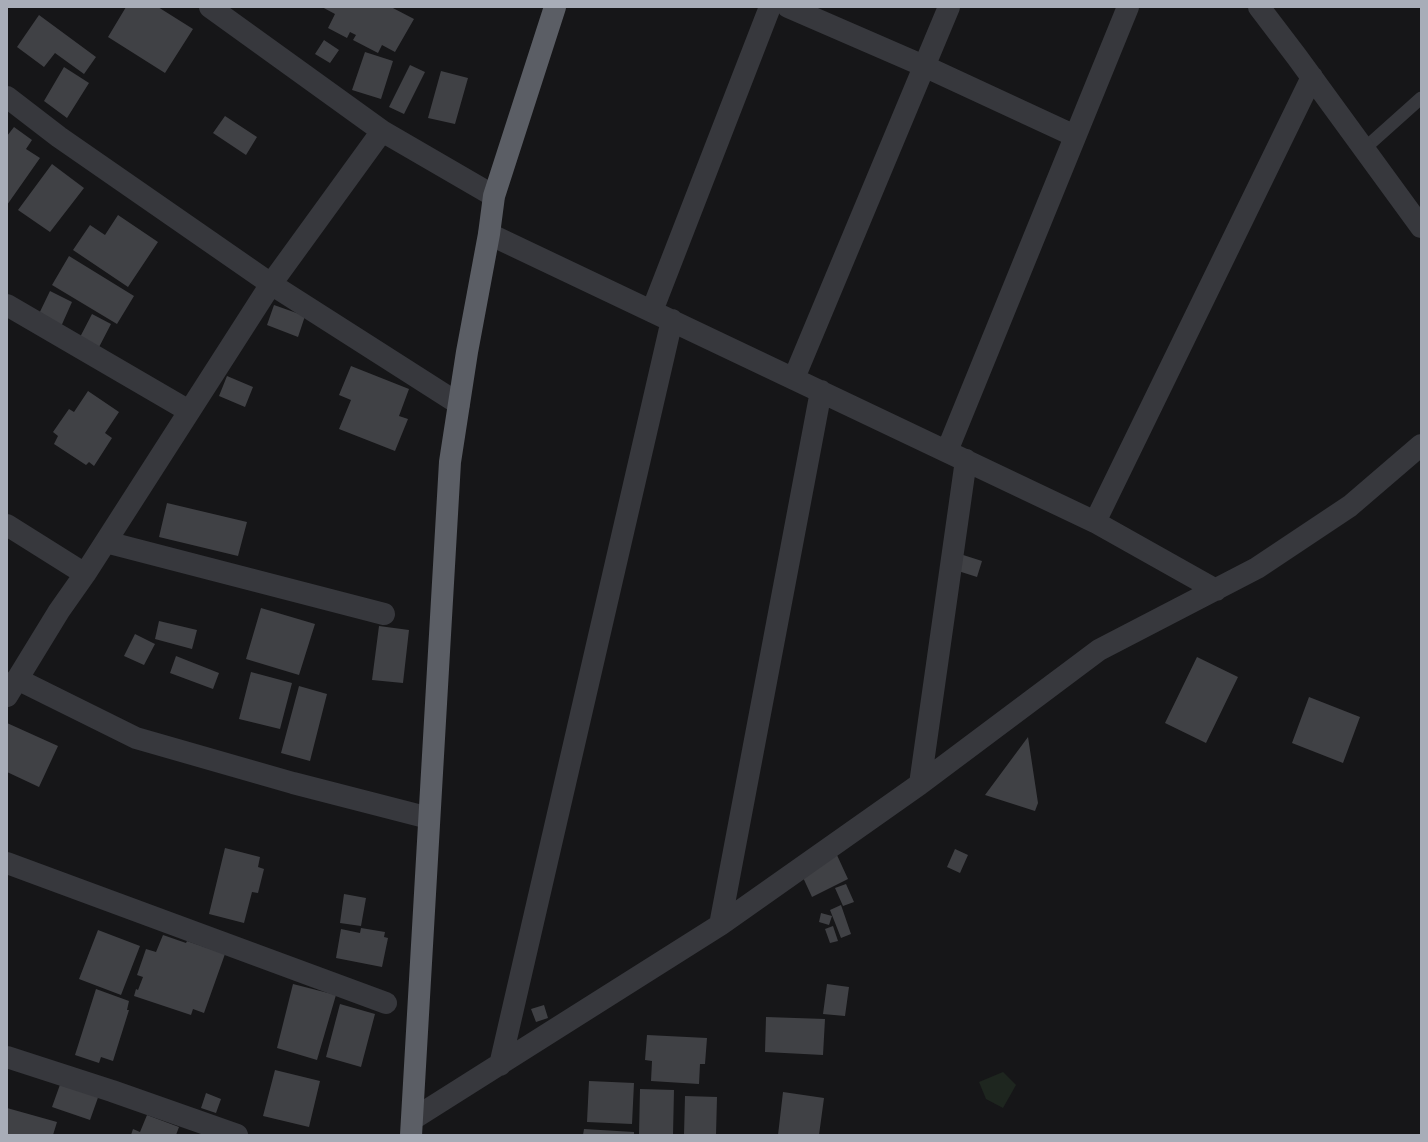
<!DOCTYPE html>
<style>
body{margin:0}
#map{position:relative;width:1428px;height:1142px;overflow:hidden;background:#161618;font-family:Ubuntu,sans-serif}
canvas{display:block}
.frame{position:absolute;inset:0;border:8px solid #a8adb8;pointer-events:none}
</style>
<div id="map">
<canvas width="1428" height="1142"></canvas>
<div class="frame"></div>
</div>
<script>
const g = document.querySelector('canvas').getContext('2d');
g.lineJoin = 'round';
function paint(path, color) { g.fillStyle = color; g.fill(path, 'evenodd'); }
const toPath = rows => new Path2D(rows.map(r => 'M' + r).join(''));
function stroke(path, color, width, dash) { g.strokeStyle = color; g.lineWidth = width; g.lineCap = dash ? 'butt' : 'round'; g.setLineDash(dash || []); g.stroke(path); }
paint(toPath([
 [1003,1072,1016,1085,1003,1108,986,1099,979,1082]
]), '#1e261f');
paint(toPath([
 [126,7,158,7,193,29,165,73,108,37],
 [322,7,391,7,414,19,395,52,382,45,378,53,353,40,356,35,350,32,347,38,328,28,335,14],
 [39,15,96,57,84,74,55,53,44,67,17,47],
 [324,40,339,50,330,63,315,54],
 [365,52,393,61,381,99,352,90],
 [410,65,425,72,404,114,389,107],
 [64,67,89,83,67,118,44,101],
 [441,71,468,78,455,124,428,118],
 [225,116,257,137,246,155,213,133],
 [14,127,32,140,26,149,40,158,7,205,7,136],
 [52,164,84,188,50,232,18,210],
 [118,215,158,242,128,287,73,250,90,225,105,235],
 [69,256,134,296,117,324,52,285],
 [50,291,72,302,59,331,36,320],
 [274,305,305,316,298,337,267,325],
 [92,314,111,324,97,351,78,341],
 [351,366,409,389,399,416,408,419,395,451,339,429,351,400,339,395],
 [227,376,253,387,245,407,219,396],
 [88,391,119,412,105,433,112,438,94,466,89,462,86,465,54,444,58,436,53,432,69,409,74,412],
 [167,503,247,522,238,556,159,537],
 [960,554,982,561,977,577,955,570],
 [261,608,315,624,299,675,246,659],
 [159,621,197,630,192,649,155,639],
 [379,626,409,630,403,683,372,680],
 [135,634,155,644,144,665,124,656],
 [176,656,219,673,213,689,170,673],
 [1197,657,1238,677,1206,743,1165,723],
 [251,672,292,683,280,729,239,719],
 [299,686,327,694,310,761,281,753],
 [1309,697,1360,717,1343,763,1292,743],
 [7,723,58,746,39,787,7,772],
 [1028,737,1038,803,1035,811,985,795],
 [225,848,260,857,258,867,264,869,258,893,252,892,244,923,209,914],
 [955,849,968,855,960,873,947,867],
 [836,853,848,879,812,897,800,871],
 [846,884,854,902,843,906,835,888],
 [344,894,366,898,361,926,340,923],
 [841,905,851,934,841,938,830,910],
 [821,913,832,916,829,925,819,922],
 [833,926,838,941,830,943,825,929],
 [361,928,385,932,384,937,388,938,382,967,336,958,341,929,360,933],
 [98,930,140,946,121,995,79,979],
 [163,935,186,943,187,941,225,954,204,1013,193,1009,191,1015,134,996,136,989,138,990,143,977,137,975,146,949,156,952],
 [293,984,336,995,317,1060,277,1048],
 [827,984,849,987,845,1016,823,1014],
 [96,989,129,1001,127,1010,129,1010,113,1061,101,1057,99,1063,75,1055],
 [340,1004,375,1014,361,1067,326,1057],
 [544,1005,548,1018,536,1022,531,1009],
 [766,1017,825,1019,823,1055,765,1052],
 [647,1035,707,1038,705,1064,700,1064,699,1084,651,1081,652,1061,645,1060],
 [275,1070,320,1081,309,1127,263,1116],
 [62,1079,100,1092,90,1120,52,1107],
 [589,1081,634,1083,632,1124,587,1122],
 [640,1089,674,1090,673,1135,639,1135],
 [783,1092,824,1098,819,1135,778,1135],
 [206,1093,221,1099,216,1113,201,1108],
 [685,1096,717,1097,716,1135,684,1135],
 [7,1108,57,1122,53,1135,7,1135],
 [147,1115,179,1127,176,1135,131,1135,133,1129,140,1132],
 [584,1129,634,1132,634,1135,583,1135]
]), '#404145');
stroke(toPath([
 [1364,149,1421,98]
]), '#37383d', 13);
stroke(toPath([
 [210,7,382,131,494,196],
 [788,7,924,66,1075,136],
 [1259,7,1297,57,1421,227],
 [7,97,59,137,271,284,459,404],
 [489,234,1095,522,1216,590],
 [7,305,189,411],
 [652,311,770,7],
 [794,378,949,7],
 [947,451,1128,7],
 [1095,522,1312,77],
 [7,525,85,574],
 [106,542,384,614],
 [17,679,136,738,293,783,429,818],
 [7,696,59,611,85,574,271,284,382,131],
 [920,784,966,460],
 [7,863,386,1003],
 [720,925,821,391],
 [7,1057,112,1091,237,1135],
 [500,1065,672,320],
 [413,1119,720,925,920,784,1099,650,1257,568,1350,506,1421,445]
]), '#37383d', 22);
stroke(toPath([
 [411,1135,450,462,467,352,489,234,494,196,555,7]
]), '#5b5e65', 22);
</script>
